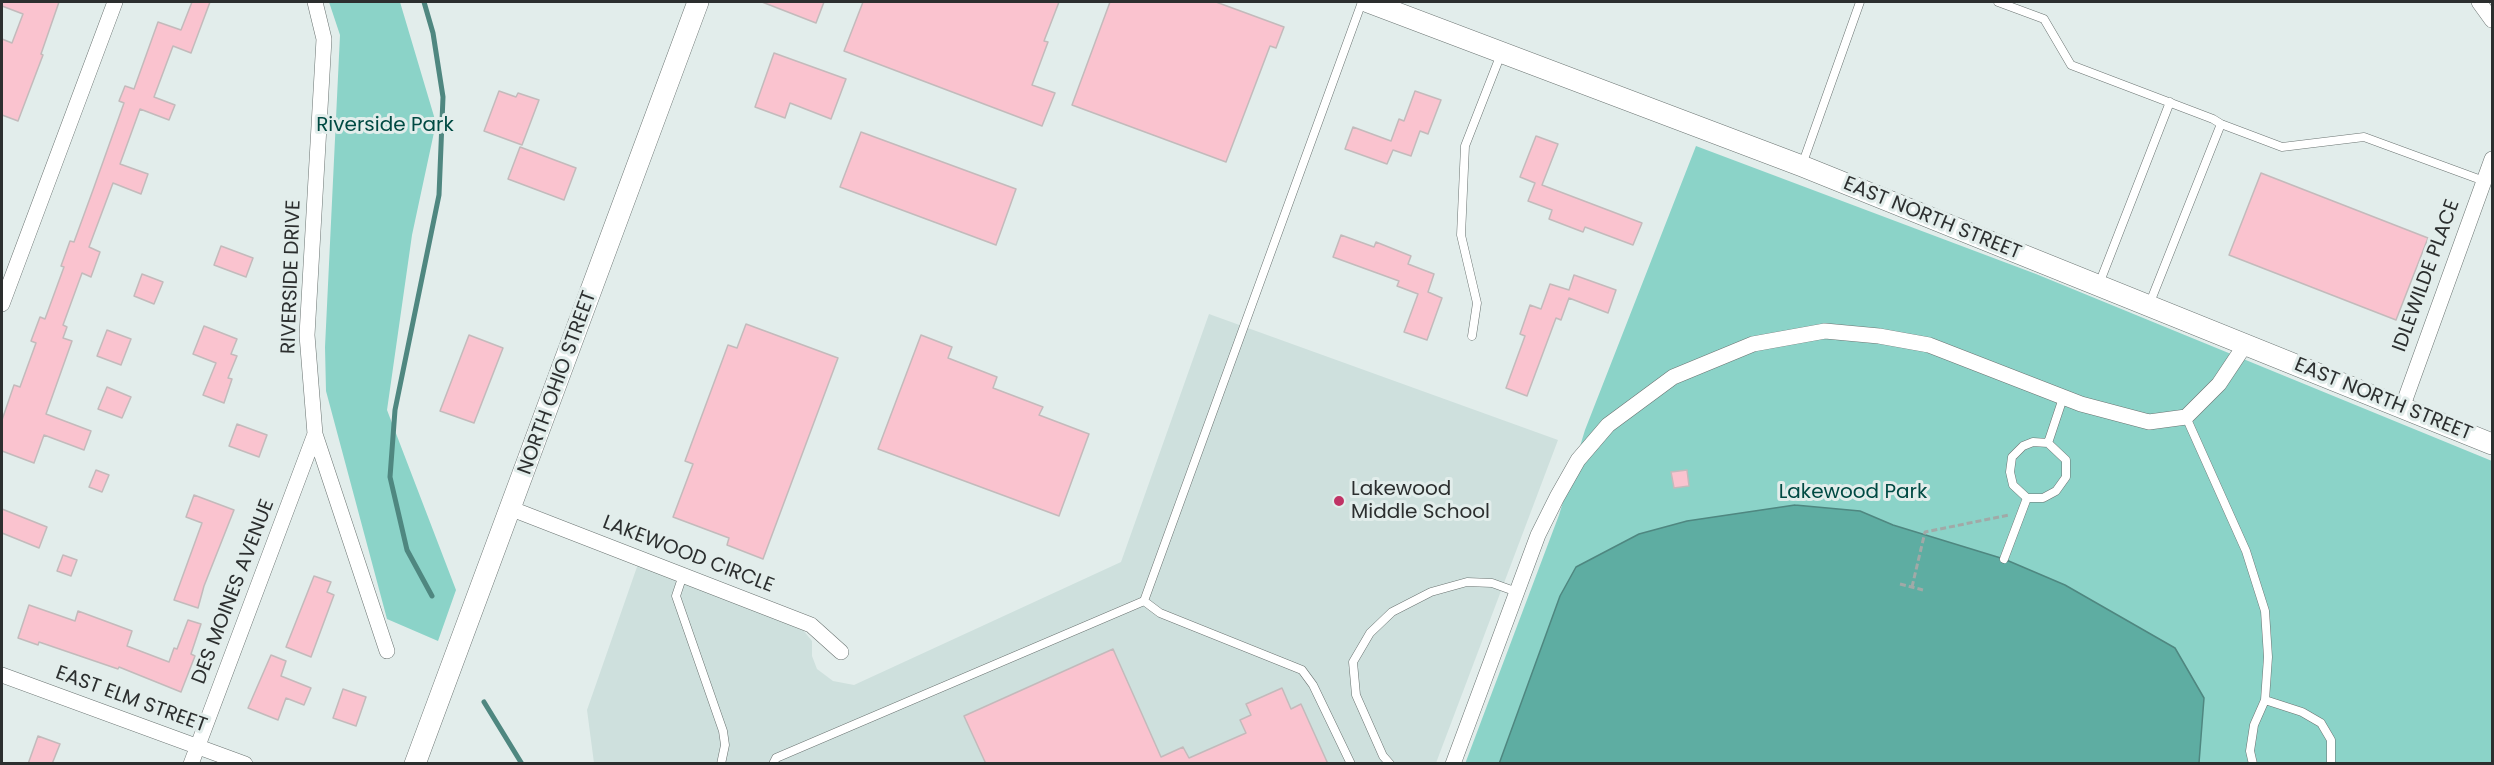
<!DOCTYPE html>
<style>
body{margin:0}
#map{position:relative;width:2494px;height:765px;overflow:hidden;background:#e2edeb;font-family:Poppins,sans-serif}
canvas{display:block}
.frame{position:absolute;inset:0;border:3px solid #2c2f2f;pointer-events:none}
</style>
<div id="map">
<canvas width="2494" height="765"></canvas>
<div class="frame"></div>
</div>
<script>
const g = document.querySelector('canvas').getContext('2d');
g.lineJoin = 'round';
function paint(path, color) { g.fillStyle = color; g.fill(path, 'evenodd'); }
const toPath = rows => new Path2D(rows.map(r => 'M' + r).join(''));
function stroke(path, color, width, dash) { g.strokeStyle = color; g.lineWidth = width; g.lineCap = dash ? 'butt' : 'round'; g.setLineDash(dash || []); g.stroke(path); }
function write(font, color, halo, rows, align = 'center') {
  g.font = font + ' Poppins,sans-serif'; g.lineWidth = 6; g.setLineDash([]); g.textBaseline = 'middle'; g.strokeStyle = halo; g.fillStyle = color; for (const [text, x, y, turn = 0] of rows) {
    g.save(); g.translate(x, y); g.rotate((+turn || 0) * Math.PI / 180); g.textAlign = isNaN(turn) ? turn : align; if (halo) g.strokeText(text, 0, 0); g.fillText(text, 0, 0); g.restore();
  }
}
paint(toPath([
 [1209,314,1558,440,1436,763,594,763,587,710,638,564,803,630,812,641,812,656,817,669,833,681,854,685,1121,562]
]), '#cee0dd');
paint(toPath([
 [329,2,400,2,436,123,412,235,387,410,456,590,438,641,387,619,326,391,325,347,340,35],
 [1696,146,2036,274,2492,461,2492,763,1465,764,1559,515,1585,430]
]), '#8bd3c8');
const water = toPath([
 [1795,505,1860,511,1893,525,2004,559,2065,585,2175,648,2204,698,2199,763,1499,764,1560,596,1576,567,1639,534,1687,521,1795,505]
]);
paint(water, '#5eada2');
stroke(water, '#4f8780', 1.5);
stroke(toPath([
 [424,2,433,33,443,97,439,195,395,410,390,477,407,550,432,596],
 [484,702,522,764]
]), '#4f8780', 5);
const building = toPath([
 [2,2,59,2,41,54,43,55,18,121,2,115,2,39,12,43,23,14,2,6,2,2],
 [192,2,210,2,191,53,173,46,154,97,175,105,169,120,140,109,120,164,148,174,141,194,113,183,89,247,100,252,91,277,82,273,63,325,67,327,63,338,72,341,46,414,91,431,84,450,44,435,34,463,2,451,2,420,14,385,20,387,36,343,31,341,40,317,45,319,64,267,61,266,70,241,74,242,93,190,124,103,119,101,125,86,134,89,158,22,181,30,192,2],
 [762,2,824,2,816,23,762,2],
 [863,2,1059,2,1044,41,1048,42,1032,85,1055,93,1042,126,844,51,863,2],
 [1110,2,1216,2,1284,27,1276,48,1270,46,1226,162,1072,105,1110,2],
 [774,53,846,79,831,119,790,103,785,118,755,107,774,53],
 [499,91,516,97,518,93,539,100,522,145,484,131,499,91],
 [1415,91,1441,100,1428,134,1420,131,1411,156,1393,150,1387,164,1345,149,1353,127,1391,141,1399,119,1404,121,1415,91],
 [861,132,1016,189,996,245,840,187,861,132],
 [1536,136,1558,144,1542,185,1642,223,1633,245,1585,227,1583,232,1549,219,1552,210,1528,201,1535,183,1520,177,1536,136],
 [520,147,576,168,564,200,508,179,520,147],
 [2261,173,2428,238,2396,320,2229,255,2261,173],
 [1341,235,1374,247,1376,242,1411,256,1408,264,1434,274,1428,292,1442,298,1427,340,1404,332,1418,294,1397,286,1399,281,1333,257,1341,235],
 [221,246,253,258,246,277,214,265,221,246],
 [142,274,163,282,154,304,134,296,142,274],
 [1574,275,1616,290,1608,313,1569,298,1561,320,1556,318,1527,396,1506,388,1525,336,1520,334,1530,305,1541,309,1550,284,1569,290,1574,275],
 [746,324,838,358,763,559,727,545,729,538,673,517,693,464,685,461,728,345,737,348,746,324],
 [204,326,237,339,231,354,237,356,228,378,232,379,224,403,203,395,216,363,193,354,204,326],
 [107,330,131,339,121,365,97,356,107,330],
 [469,335,503,348,474,423,440,411,469,335],
 [921,335,952,347,948,358,997,377,993,388,1043,407,1039,415,1089,434,1059,516,878,449,921,335],
 [107,387,131,397,122,418,98,409,107,387],
 [237,424,267,435,259,457,229,446,237,424],
 [96,470,109,475,102,492,89,487,96,470],
 [1687,470,1689,486,1674,488,1671,472,1687,470],
 [194,495,234,510,204,586,198,608,174,600,202,523,186,517,194,495],
 [2,509,47,527,39,548,2,533,2,509],
 [63,555,77,560,71,576,57,571,63,555],
 [314,576,331,582,327,592,334,595,311,657,286,647,314,576],
 [29,605,75,621,78,611,132,631,127,646,169,662,174,648,177,649,188,620,201,624,191,654,195,656,181,692,119,667,118,669,39,642,38,645,18,638,29,605],
 [1113,649,1161,757,1183,747,1189,758,1246,733,1240,720,1251,715,1246,704,1282,688,1291,709,1301,704,1328,764,986,764,964,716,1113,649],
 [271,655,286,661,281,676,311,688,304,705,286,698,278,720,248,708,271,655],
 [343,689,366,697,356,726,333,718,343,689],
 [38,736,60,744,52,764,28,764,38,736]
]);
paint(building, '#fac3cf');
stroke(building, '#c3babb', 1.5);
const lane = toPath([
 [1998,2,2044,19,2071,65,2213,119,2221,124,2149,305],
 [2221,124,2282,147,2364,137,2484,181],
 [1802,165,1860,2],
 [2099,284,2170,102],
 [1472,336,1477,303,1461,235,1465,146,1501,54],
 [2186,417,2246,551,2265,611,2268,657,2265,700,2254,725,2250,751,2253,764],
 [2048,443,2033,442,2023,446,2012,457,2010,472,2013,485,2027,498,2043,498,2056,491,2066,477,2066,460,2048,443,2063,398],
 [2004,559,2027,498],
 [683,575,676,596,723,731,725,745,721,764],
 [1144,601,1160,613,1302,670,1313,685,1351,764],
 [2265,700,2302,712,2321,723,2331,740,2331,764],
 [773,764,776,758,1144,601,1362,2],
 [1390,764,1383,756,1356,695,1353,662,1370,633,1392,612,1431,592,1467,582,1492,583,1517,592]
]);
const street = toPath([
 [315,2,324,39,307,335,315,434,387,651],
 [2479,2,2492,20],
 [2,304,115,2],
 [2402,408,2492,159],
 [512,509,811,625,841,652],
 [2,675,245,764],
 [191,764,315,434],
 [1453,764,1538,535,1557,497,1578,460,1608,425,1673,377,1753,344,1825,331,1879,336,1929,345,2081,404,2149,422,2186,417,2219,384,2245,345]
]);
const secondary = toPath([
 [1368,2,1802,166,2492,444],
 [415,764,698,2]
]);
stroke(lane, '#6b7472', 9);
stroke(street, '#6b7472', 16);
stroke(secondary, '#6b7472', 22);
stroke(toPath([
 [1900,584,1923,590],
 [1912,587,1925,532,2009,515]
]), '#a1a9a7', 3, [6, 3]);
stroke(lane, '#fff', 8);
stroke(street, '#fff', 15);
stroke(secondary, '#fff', 21);
for (const [x, y, r, color] of [
 [1339,501,6,"#c03365"]
]) { const dot = new Path2D(); dot.arc(x, y, r, 0, 2 * Math.PI); g.fillStyle = color; g.fill(dot); stroke(dot, '#e2edeb', 2); }
write('20px', '#004a43', '#e2edeb', [
 ["Riverside Park",385,126],
 ["Lakewood Park",1853,493]
]);
write('20px', '#2c2f2f', '#e2edeb', [
 ["EAST NORTH STREET",1932,219,22],
 ["IDLEWILDE PLACE",2427,276,-70],
 ["RIVERSIDE DRIVE",292,277,-88],
 ["NORTH OHIO STREET",558,383,-70],
 ["EAST NORTH STREET",2383,400,22],
 ["LAKEWOOD CIRCLE",688,555,21],
 ["DES MOINES AVENUE",234,592,-69],
 ["EAST ELM STREET",131,700,20]
]);
write('20px', '#2c2f2f', '#e2edeb', [
 ["Lakewood",1351,490],
 ["Middle School",1351,513]
], 'left');
</script>
